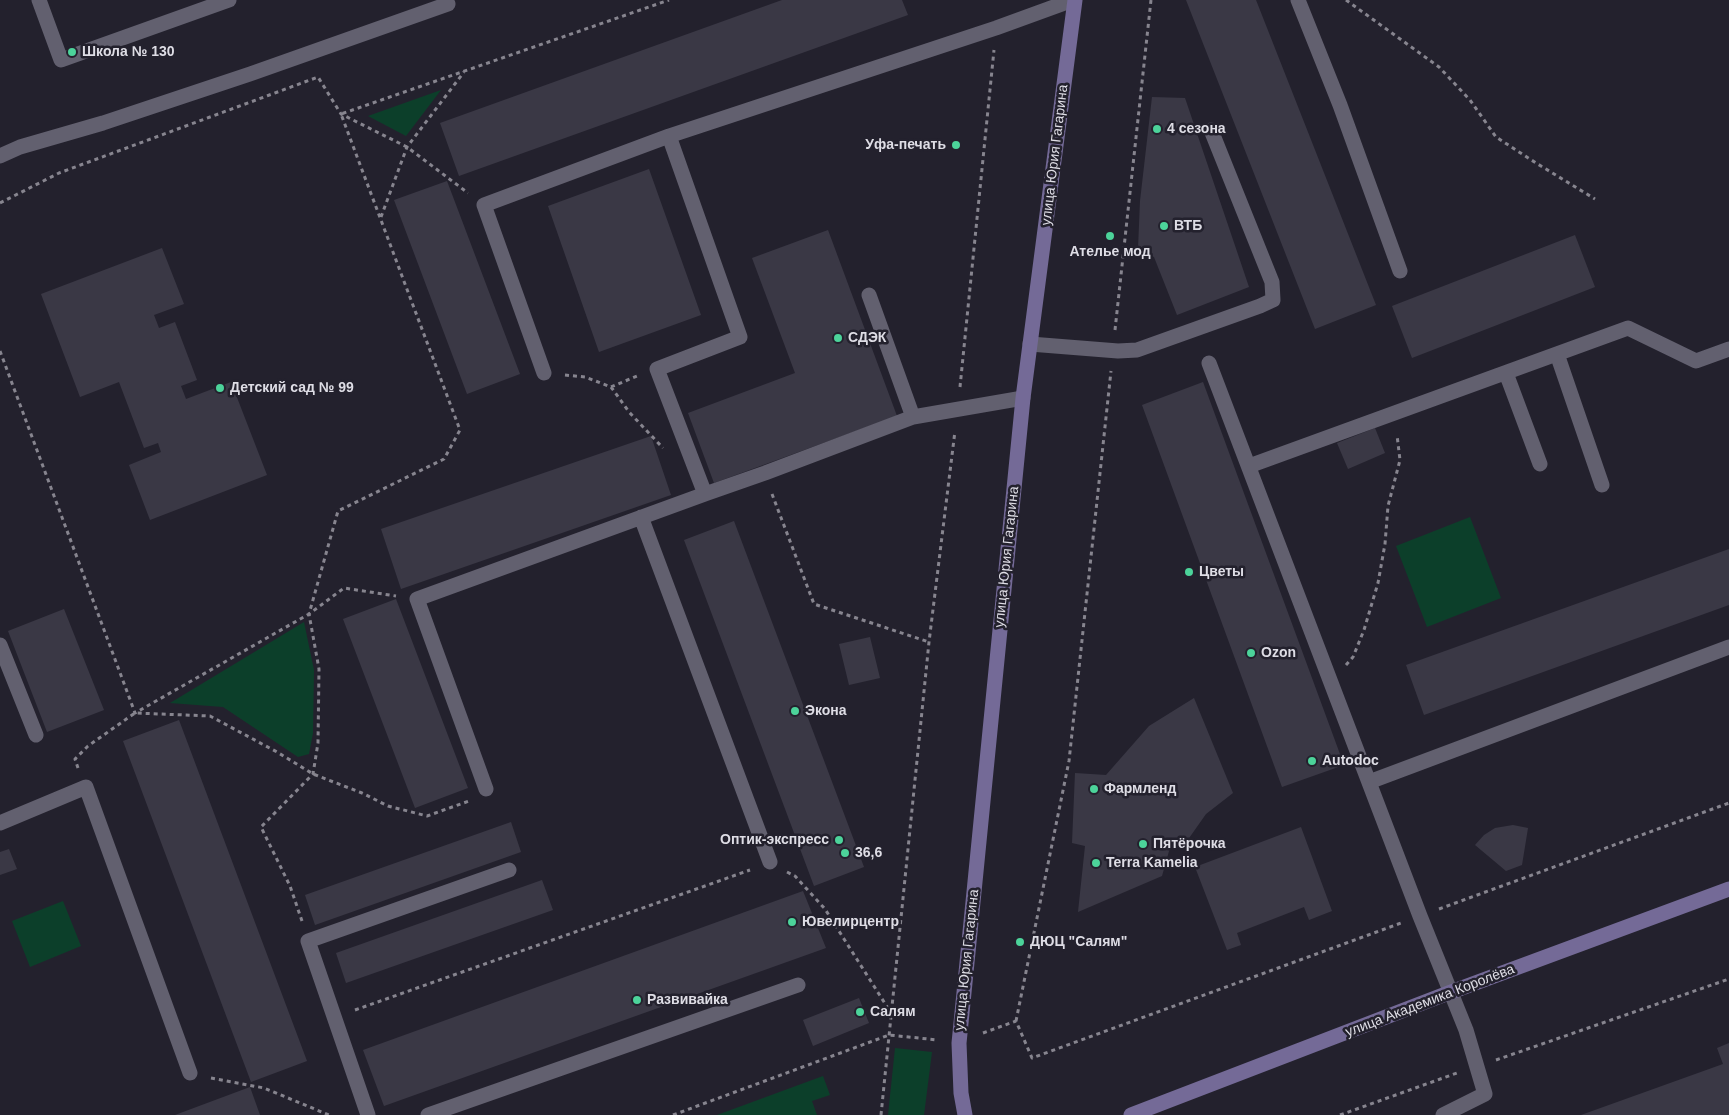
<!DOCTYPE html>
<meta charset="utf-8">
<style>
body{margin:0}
canvas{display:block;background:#23212d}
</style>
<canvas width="1729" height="1115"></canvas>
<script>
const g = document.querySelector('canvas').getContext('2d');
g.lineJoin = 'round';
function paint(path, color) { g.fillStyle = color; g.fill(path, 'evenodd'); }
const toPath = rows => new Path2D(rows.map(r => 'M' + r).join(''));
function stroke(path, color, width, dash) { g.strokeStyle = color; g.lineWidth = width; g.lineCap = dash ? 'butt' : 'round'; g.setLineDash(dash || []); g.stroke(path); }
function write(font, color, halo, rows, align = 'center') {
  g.font = font + ' Arial,sans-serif'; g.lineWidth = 5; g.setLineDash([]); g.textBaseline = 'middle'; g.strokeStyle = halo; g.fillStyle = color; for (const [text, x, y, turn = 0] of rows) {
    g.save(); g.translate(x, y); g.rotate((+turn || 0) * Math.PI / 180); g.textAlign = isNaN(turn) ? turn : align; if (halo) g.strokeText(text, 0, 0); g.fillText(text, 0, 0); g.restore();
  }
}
paint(toPath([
 [441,90,406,136,368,116],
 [1470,517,1501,598,1427,627,1396,546],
 [304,622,314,670,313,733,309,754,298,757,223,707,170,703],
 [63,901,81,946,30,967,12,921],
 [895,1048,932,1052,924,1115,888,1115],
 [823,1076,830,1095,812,1101,817,1115,717,1115]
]), '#0c3f2a');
paint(toPath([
 [782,0,902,0,908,15,459,176,440,123],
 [1186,0,1256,0,1376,305,1315,329],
 [1152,97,1185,98,1249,287,1177,315,1154,257,1138,249,1140,201],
 [649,169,701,315,599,352,548,206],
 [447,181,520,374,467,394,394,200],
 [828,230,897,416,714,483,688,413,795,373,752,258],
 [1575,235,1595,287,1412,358,1392,306],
 [162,248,184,304,154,315,159,328,175,322,197,380,181,386,186,399,231,382,267,475,150,520,129,465,161,452,158,443,144,448,119,382,80,397,41,294],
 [1203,382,1344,765,1282,787,1142,405],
 [1375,428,1385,453,1348,469,1337,443],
 [651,436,671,495,401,589,381,529],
 [734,521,864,867,814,886,684,540],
 [1729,549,1729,605,1424,715,1406,665],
 [396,599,468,788,415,808,343,619],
 [64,609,104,710,47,732,8,631],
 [870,637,880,678,849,685,839,644],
 [1194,698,1233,793,1206,814,1187,841,1180,836,1169,851,1162,876,1078,912,1085,846,1072,843,1075,773,1106,775,1149,726],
 [179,720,307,1061,251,1082,123,741],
 [511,822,521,852,315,925,305,895],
 [1513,825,1528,828,1522,865,1506,871,1475,845,1484,835,1495,828],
 [1301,827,1332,911,1309,920,1304,907,1237,933,1241,945,1227,950,1195,867],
 [9,849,17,869,0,875,0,852],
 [542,880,553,910,346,983,336,953],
 [803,891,826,948,384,1106,363,1050],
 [859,998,869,1023,813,1046,803,1020],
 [1729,1043,1729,1115,1581,1115,1723,1064,1717,1048],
 [250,1087,260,1115,175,1115]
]), '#3a3845');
stroke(toPath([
 [1346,0,1439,67,1470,100,1496,137,1536,163,1595,199],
 [0,203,59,173,318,77,341,114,407,147,468,193],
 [381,217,407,147,464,72],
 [1115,330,1151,0],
 [0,351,135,713,309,614,338,511,444,459,460,430,341,114,669,0],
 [565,375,585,377,611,387,637,376],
 [611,387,629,412,663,448],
 [960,387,994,50],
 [772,494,814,604,929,642],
 [1346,665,1353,657,1364,630,1378,583,1385,544,1388,506,1400,460,1397,435],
 [78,768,75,759,88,746,135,713,210,716,277,752,313,774,362,793,388,806,427,816,469,801],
 [787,872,795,876,825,909,891,1013],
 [1439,909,1729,803],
 [302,921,290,886,261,827,313,774,318,743,319,669,309,614,344,588,396,596],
 [355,1010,750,870],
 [1016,1021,1069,761,1111,371],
 [983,1033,1016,1021,1032,1058,1401,923],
 [1496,1060,1729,979],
 [211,1078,264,1088,329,1115],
 [673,1115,889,1035,938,1040],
 [881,1115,929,642,955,431],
 [1340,1115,1457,1073]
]), '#87858f', 3, [4, 4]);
stroke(toPath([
 [39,0,61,60,229,0],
 [1298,0,1340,105,1400,271],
 [669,136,740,337,657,369,705,494,765,473,913,417,1023,398],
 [0,156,20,147,103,123,250,74,448,4],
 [869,295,913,417],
 [1030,344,1118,351,1137,350,1260,306,1273,300,1272,282,1211,130],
 [1557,354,1602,485],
 [1209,363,1420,916,1466,1030,1485,1094,1443,1115],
 [544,373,484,205,669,136,996,28,1073,0],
 [1506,373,1540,464],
 [1249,466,1628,328,1696,361,1729,349],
 [641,517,770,862],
 [0,645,36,735],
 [1369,782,1729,647],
 [486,789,417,599,705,494],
 [0,823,86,787,190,1073],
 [368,1115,308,941,509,870],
 [428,1115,798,985]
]), '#62606f', 15);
stroke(toPath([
 [965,1115,961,1093,959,1043,1023,398,1075,0],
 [1131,1115,1451,992,1729,889]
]), '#746a97', 15);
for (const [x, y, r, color] of [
 [72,52,5,"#4cd39a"],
 [1157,129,5,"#4cd39a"],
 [956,145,5,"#4cd39a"],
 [1164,226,5,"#4cd39a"],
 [1110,236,5,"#4cd39a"],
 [838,338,5,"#4cd39a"],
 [220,388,5,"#4cd39a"],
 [1189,572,5,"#4cd39a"],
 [1251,653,5,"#4cd39a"],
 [795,711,5,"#4cd39a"],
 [1312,761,5,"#4cd39a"],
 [1094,789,5,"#4cd39a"],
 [839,840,5,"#4cd39a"],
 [1143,844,5,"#4cd39a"],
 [845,853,5,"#4cd39a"],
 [1096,863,5,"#4cd39a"],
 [792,922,5,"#4cd39a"],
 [1020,942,5,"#4cd39a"],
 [637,1000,5,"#4cd39a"],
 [860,1012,5,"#4cd39a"]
]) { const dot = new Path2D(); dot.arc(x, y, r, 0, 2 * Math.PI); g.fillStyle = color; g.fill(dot); stroke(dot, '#23212d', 2); }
write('bold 14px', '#dedde5', '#23212d', [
 ["Школа № 130",82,52],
 ["4 сезона",1167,129],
 ["Уфа-печать",946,145,"right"],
 ["ВТБ",1174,226],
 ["Ателье мод",1110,252,"center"],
 ["СДЭК",848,338],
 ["Детский сад № 99",230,388],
 ["Цветы",1199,572],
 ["Ozon",1261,653],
 ["Экона",805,711],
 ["Autodoc",1322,761],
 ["Фармленд",1104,789],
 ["Оптик-экспресс",829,840,"right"],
 ["Пятёрочка",1153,844],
 ["36,6",855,853],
 ["Terra Kamelia",1106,863],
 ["Ювелирцентр",802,922],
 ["ДЮЦ \"Салям\"",1030,942],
 ["Развивайка",647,1000],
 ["Салям",870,1012]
], 'left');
write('14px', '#dedde5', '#23212d', [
 ["улица Юрия Гагарина",1055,155,-83],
 ["улица Юрия Гагарина",1007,557,-84],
 ["улица Юрия Гагарина",967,960,-84],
 ["улица Академика Королёва",1430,1001,-21]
]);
</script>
